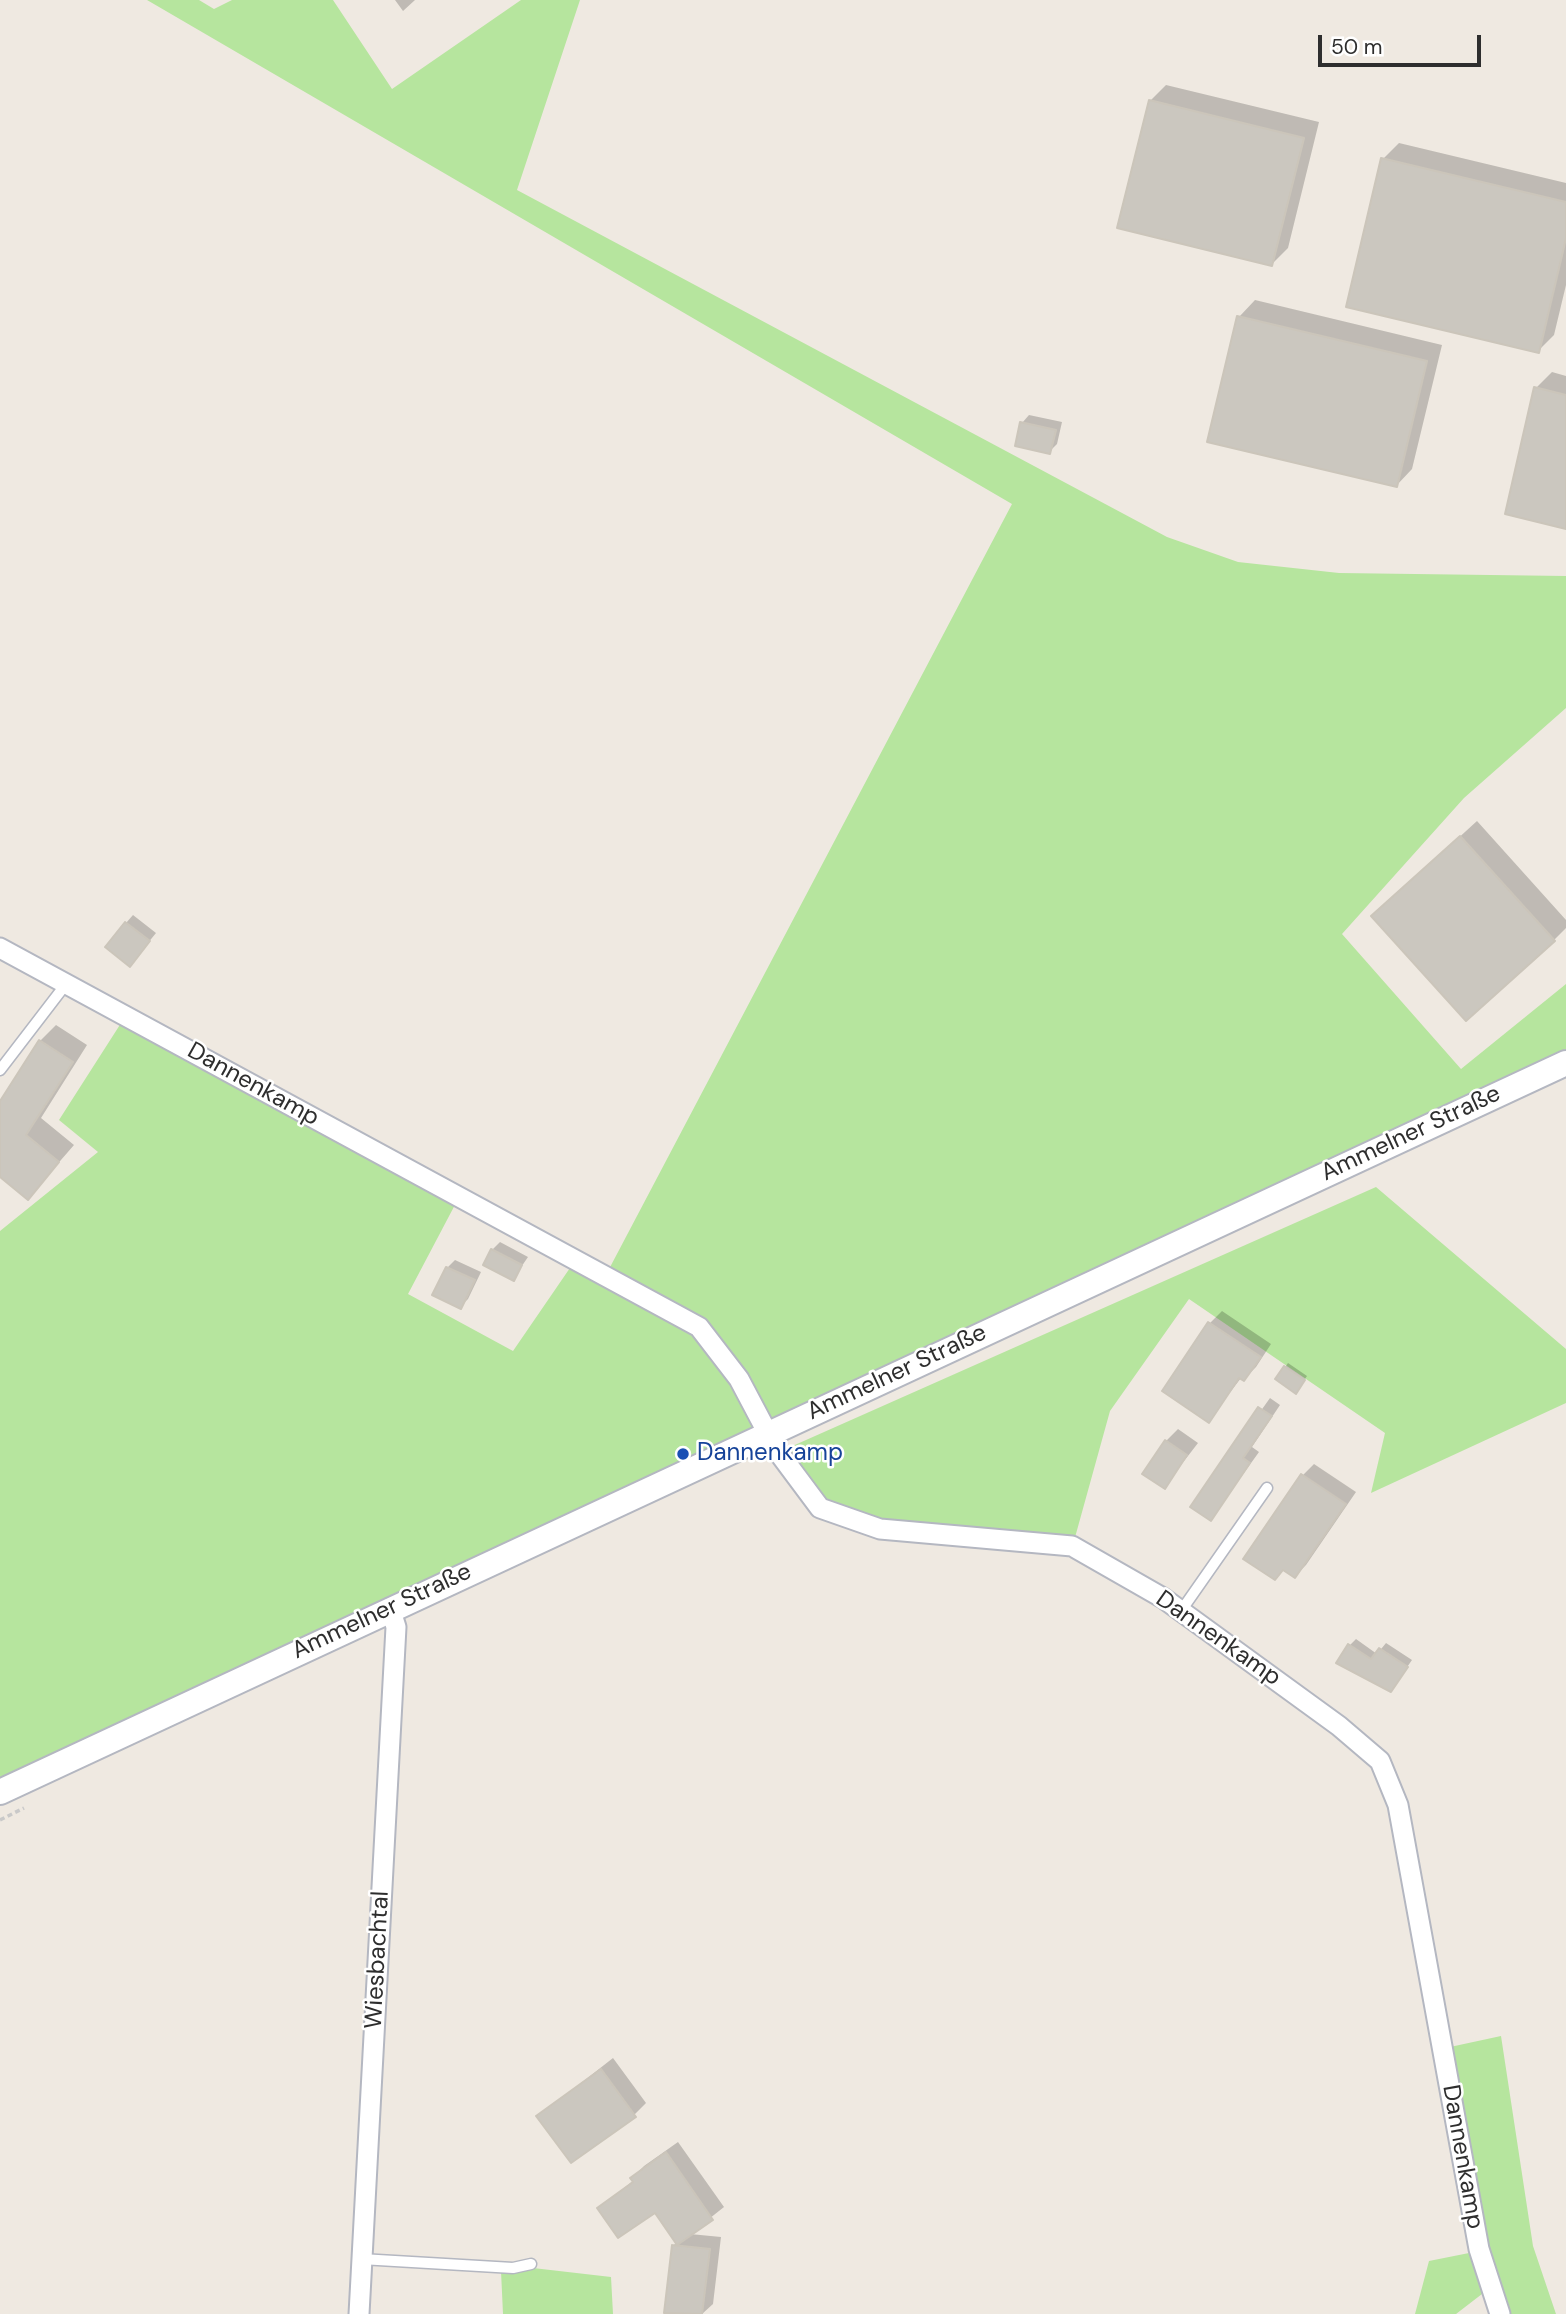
<!DOCTYPE html>
<meta charset="utf-8">
<style>
body{margin:0}
#map{position:relative;width:1566px;height:2314px;overflow:hidden;background:#efe9e1;font-family:"DM Sans",sans-serif}
canvas{display:block}
.scale{position:absolute;left:1318px;top:35px;width:163px;height:32px;box-sizing:border-box;border:4px solid #2e2e2e;border-top:0;padding-left:9px;font-size:21px;line-height:24px;white-space:nowrap;color:#2e2e2e;-webkit-text-stroke:5px #fff;paint-order:stroke}
</style>
<div id="map">
<canvas width="1566" height="2314"></canvas>
<div class="scale">50 m</div>
</div>
<script>
const g = document.querySelector('canvas').getContext('2d');
g.lineJoin = 'round';
function paint(path, color) { g.fillStyle = color; g.fill(path, 'evenodd'); }
const toPath = rows => new Path2D(rows.map(r => 'M' + r).join(''));
function stroke(path, color, width, dash) { g.strokeStyle = color; g.lineWidth = width; g.lineCap = dash ? 'butt' : 'round'; g.setLineDash(dash || []); g.stroke(path); }
function write(font, color, halo, rows, align = 'center') {
  g.font = font + ' "DM Sans",sans-serif'; g.lineWidth = 5; g.setLineDash([]); g.textBaseline = 'middle'; g.strokeStyle = halo; g.fillStyle = color; for (const [text, x, y, turn = 0] of rows) {
    g.save(); g.translate(x, y); g.rotate((+turn || 0) * Math.PI / 180); g.textAlign = isNaN(turn) ? turn : align; if (halo) g.strokeText(text, 0, 0); g.fillText(text, 0, 0); g.restore();
  }
}
paint(toPath([
 [147,0,199,0,214,9,232,0,333,0,392,89,521,0,580,0,517,190,1167,537,1238,562,1339,573,1566,576,1566,708,1464,798,1342,934,1461,1069,1566,984,1566,1049,0,1790,0,1231,98,1152,59,1120,123,1020,457,1201,408,1294,513,1351,572,1265,608,1271,1012,504],
 [1376,1187,1566,1349,1566,1403,1371,1493,1385,1433,1189,1299,1110,1411,1074,1541,880,1525,821,1505,779,1452],
 [1501,2036,1533,2246,1556,2314,1492,2314,1482,2294,1456,2314,1415,2314,1429,2261,1484,2250,1450,2047],
 [507,2265,611,2277,613,2314,503,2314,501,2271]
]), '#b6e59e');
paint(toPath([
 [395,0,415,0,403,11],
 [1166,85,1319,122,1288,248,1272,264,1150,101],
 [1399,143,1566,183,1566,285,1554,335,1538,351,1383,159],
 [1255,300,1442,345,1412,469,1396,486,1239,317],
 [1552,372,1566,376,1566,527,1536,388],
 [1029,415,1062,422,1057,444,1049,452,1022,423],
 [1477,821,1566,920,1566,928,1554,940,1373,916],
 [133,915,156,933,130,965,126,923],
 [56,1025,87,1045,41,1118,74,1145,28,1198,0,1175,0,1104,40,1041],
 [500,1242,528,1257,513,1279,492,1250],
 [455,1260,481,1272,468,1299,460,1307,447,1268],
 [1222,1311,1271,1344,1256,1367,1244,1379,1241,1378,1209,1420,1164,1391,1210,1323],
 [1288,1363,1307,1376,1299,1388,1277,1379],
 [1270,1398,1280,1405,1252,1447,1259,1452,1211,1519,1193,1506],
 [1178,1429,1198,1443,1164,1487,1166,1441],
 [1314,1464,1356,1492,1306,1565,1295,1576,1284,1569,1275,1578,1246,1558,1303,1475],
 [1356,1639,1377,1654,1386,1643,1412,1660,1391,1690,1350,1645],
 [613,2058,646,2103,634,2115,539,2116],
 [678,2142,724,2207,690,2234,721,2237,713,2304,702,2314,666,2311,674,2245,677,2242,655,2210,599,2208,634,2180,632,2178,644,2166]
]), '#0003');
const building = toPath([
 [1149,100,1304,138,1272,266,1117,228,1149,100],
 [1381,158,1566,202,1566,238,1539,353,1346,307,1381,158],
 [1237,316,1427,361,1397,487,1207,442,1237,316],
 [1534,387,1566,395,1566,529,1505,514,1534,387],
 [1020,422,1056,430,1050,454,1015,446,1020,422],
 [1460,836,1555,941,1466,1021,1371,916,1460,836],
 [125,922,150,941,130,967,105,947,125,922],
 [39,1040,73,1062,26,1135,59,1162,28,1200,0,1177,0,1101,39,1040],
 [491,1249,522,1265,514,1281,483,1265,491,1249],
 [446,1267,475,1280,461,1309,432,1295,446,1267],
 [1208,1322,1261,1357,1244,1381,1239,1378,1209,1423,1162,1391,1208,1322],
 [1284,1366,1305,1380,1296,1394,1275,1379,1284,1366],
 [1258,1407,1272,1416,1243,1458,1250,1463,1211,1521,1190,1507,1258,1407],
 [1165,1440,1187,1455,1165,1489,1142,1474,1165,1440],
 [1301,1474,1346,1504,1295,1578,1283,1570,1275,1580,1243,1559,1301,1474],
 [1348,1644,1371,1659,1379,1648,1408,1667,1391,1692,1336,1663,1348,1644],
 [601,2069,636,2117,571,2163,536,2116,601,2069],
 [666,2152,713,2220,677,2245,655,2213,618,2238,597,2208,633,2182,630,2178,666,2152],
 [672,2245,710,2249,702,2314,664,2313,672,2245]
]);
paint(building, '#cbc7bf');
stroke(building, '#cbc5ba', 2);
const service = toPath([
 [0,1070,66,984],
 [1181,1611,1267,1488],
 [361,2259,513,2268,531,2264]
]);
const minor = toPath([
 [0,948,699,1327,739,1379,776,1449,820,1508,880,1529,1072,1546,1163,1598,1339,1726,1380,1761,1398,1805,1479,2249,1500,2314],
 [359,2314,396,1627,390,1608]
]);
const tertiary = toPath([
 [0,1792,1566,1063]
]);
stroke(service, '#b4b7c1', 13);
stroke(minor, '#b4b7c1', 23);
stroke(tertiary, '#b4b7c1', 28);
stroke(toPath([
 [0,1820,24,1808]
]), '#c9c9c9', 3.5, [5, 3.5]);
stroke(service, '#fff', 10);
stroke(minor, '#fff', 19);
stroke(tertiary, '#fff', 24);
for (const [x, y, r, color] of [
 [683,1454,7,"#1a4fb4"]
]) { const dot = new Path2D(); dot.arc(x, y, r, 0, 2 * Math.PI); g.fillStyle = color; g.fill(dot); stroke(dot, '#fff', 2.5); }
write('24px', '#2e2e2e', '#fff', [
 ["Dannenkamp",253,1085,29],
 ["Ammelner Straße",1411,1134,-25],
 ["Ammelner Straße",897,1373,-25],
 ["Ammelner Straße",382,1612,-25],
 ["Dannenkamp",1218,1639,35],
 ["Wiesbachtal",378,1960,-87],
 ["Dannenkamp",1462,2157,80]
]);
write('24px', '#164399', '#fff', [
 ["Dannenkamp",697,1454]
], 'left');
</script>
